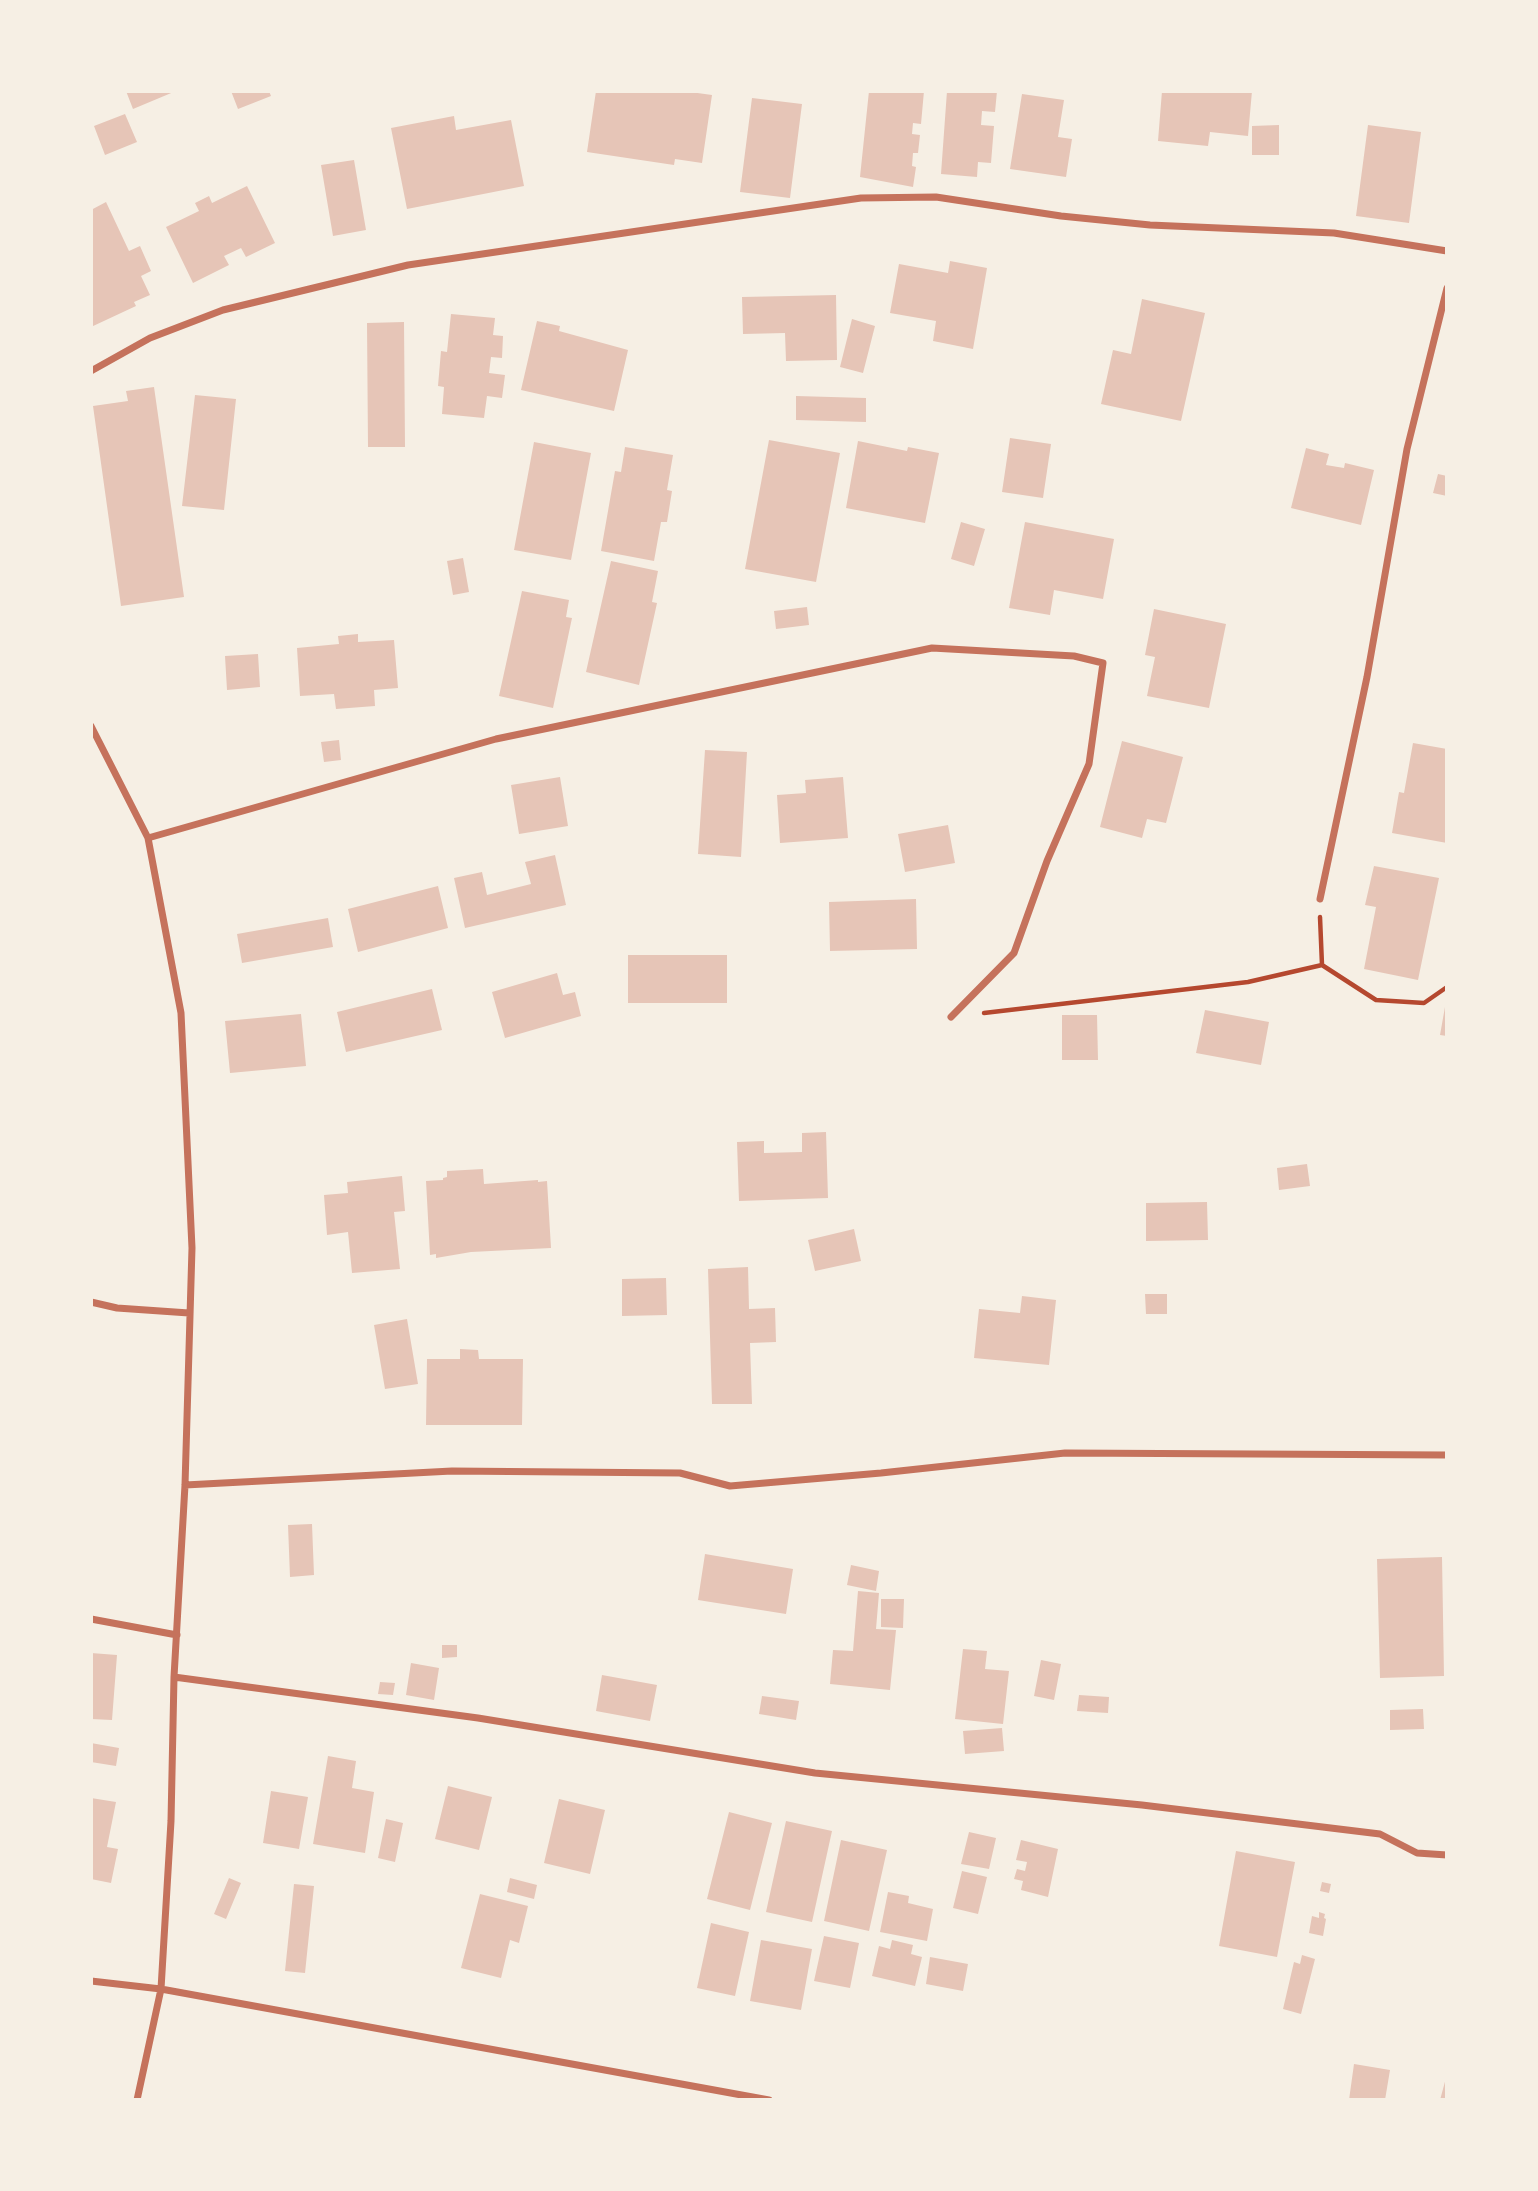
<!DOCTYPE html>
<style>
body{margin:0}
#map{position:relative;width:1538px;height:2191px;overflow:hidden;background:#f6efe4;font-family:"Space Grotesk",sans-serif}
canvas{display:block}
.frame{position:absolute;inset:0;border:93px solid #f6efe4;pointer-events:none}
</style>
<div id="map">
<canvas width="1538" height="2191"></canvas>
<div class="frame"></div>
</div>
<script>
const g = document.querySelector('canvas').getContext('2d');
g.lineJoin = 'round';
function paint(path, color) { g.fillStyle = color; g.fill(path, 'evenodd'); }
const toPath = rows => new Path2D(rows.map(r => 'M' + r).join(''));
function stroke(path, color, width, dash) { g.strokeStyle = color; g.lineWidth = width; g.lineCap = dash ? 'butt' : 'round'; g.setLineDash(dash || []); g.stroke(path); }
paint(toPath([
 [126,91,176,91,133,109],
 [231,91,269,91,271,96,238,109],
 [596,91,683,91,712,95,702,163,675,159,674,165,587,152],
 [869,91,924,91,921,124,913,123,912,134,920,135,918,153,913,153,912,166,916,167,913,187,860,177],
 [947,91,997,91,995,112,982,111,981,125,994,126,991,163,978,162,977,177,941,174],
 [1162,91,1252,91,1248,136,1210,132,1208,146,1158,141],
 [1022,94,1064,100,1058,137,1072,139,1066,177,1010,169],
 [752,98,802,104,790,198,740,192],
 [125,114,137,142,105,155,94,126],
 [454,116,456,130,511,120,524,186,407,209,391,128],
 [1279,125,1279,155,1252,155,1252,126],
 [1368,125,1421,132,1409,223,1356,216],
 [354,160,366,230,333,236,321,165],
 [247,186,275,243,246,257,241,248,224,256,229,265,193,283,166,227,199,211,195,203,209,196,212,203],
 [106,202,129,251,140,246,151,271,141,276,150,295,134,302,136,306,91,327,91,210],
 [950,261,987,268,973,349,933,341,936,321,890,313,899,264,948,273],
 [836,295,837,360,786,361,785,333,743,334,742,297],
 [1142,299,1205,313,1181,421,1101,404,1113,350,1131,354],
 [451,314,495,318,493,335,503,336,502,358,491,357,489,373,505,375,502,398,487,396,484,418,442,414,444,387,438,386,441,351,447,352],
 [852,319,875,326,863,373,840,367],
 [537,321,560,326,559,331,628,350,614,411,521,390],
 [404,322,405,447,368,447,367,323],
 [154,387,184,597,121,606,93,406,128,401,126,391],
 [195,395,236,399,224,510,182,506],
 [796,396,866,398,866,422,796,420],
 [1010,438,1051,444,1043,498,1002,492],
 [769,440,840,453,816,582,745,569],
 [858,441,907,451,908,447,939,453,925,523,846,508],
 [534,442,591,453,571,560,514,550],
 [625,447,673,455,667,490,672,491,667,522,661,522,654,561,601,551,615,471,621,472],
 [1306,448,1329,454,1326,465,1344,468,1345,463,1374,470,1361,525,1291,508],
 [1438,474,1447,476,1447,496,1433,493],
 [961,522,985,529,974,566,951,559],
 [1025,522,1114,539,1103,599,1054,590,1050,615,1009,608],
 [463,558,469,592,453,595,447,561],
 [611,561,658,571,652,602,657,603,639,685,586,672],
 [522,591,569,600,566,617,572,618,553,708,499,696],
 [807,607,809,625,776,629,774,611],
 [1154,609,1226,624,1209,708,1147,696,1155,657,1145,655],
 [358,634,358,642,394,640,398,688,374,690,375,706,336,709,334,694,300,696,297,648,339,644,338,636],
 [258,654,260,687,227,690,225,656],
 [339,740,341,760,324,762,321,742],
 [1122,741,1183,757,1166,823,1147,819,1142,838,1100,827],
 [1413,743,1447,749,1447,843,1392,833,1399,792,1404,793],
 [705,750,747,752,741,857,698,854],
 [560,777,568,826,519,834,511,785],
 [843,777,848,838,780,843,777,795,806,793,805,780],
 [948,825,955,863,905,872,898,834],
 [555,855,566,905,465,928,454,878,482,872,487,895,531,884,525,862],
 [1374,866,1439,878,1418,980,1364,969,1376,907,1365,905],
 [438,886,448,928,358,952,348,909],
 [916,899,917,949,830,951,829,902],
 [328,918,333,947,242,963,237,934],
 [628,955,727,955,727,1003,628,1003],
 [557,973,563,995,575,992,581,1016,505,1038,492,992],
 [432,989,442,1030,346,1052,337,1012],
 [1445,1007,1447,1007,1447,1036,1440,1035],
 [1205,1010,1269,1022,1261,1065,1196,1053],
 [301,1014,306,1066,230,1073,225,1021],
 [1062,1015,1097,1015,1098,1060,1062,1060],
 [826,1132,828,1198,739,1201,737,1142,764,1141,764,1153,802,1152,802,1133],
 [1307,1164,1310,1186,1279,1190,1277,1168],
 [483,1169,484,1184,538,1180,538,1182,547,1181,551,1248,471,1252,436,1258,436,1254,430,1255,426,1181,443,1180,443,1178,447,1177,447,1171],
 [402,1176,405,1211,394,1212,400,1269,352,1273,348,1232,327,1235,324,1195,348,1193,347,1182],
 [1207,1202,1208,1240,1146,1241,1146,1203],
 [854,1229,861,1261,815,1271,808,1240],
 [748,1267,749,1309,775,1308,776,1342,750,1343,752,1404,712,1404,708,1269],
 [666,1278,667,1315,622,1316,622,1279],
 [1145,1294,1167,1294,1167,1314,1146,1314],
 [1022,1296,1056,1300,1049,1365,974,1358,979,1309,1020,1313],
 [407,1319,418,1384,385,1389,374,1325],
 [460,1349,478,1350,479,1359,523,1359,522,1425,426,1425,427,1359,460,1359],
 [312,1524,314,1575,290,1577,288,1525],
 [705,1554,793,1569,786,1614,698,1600],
 [1442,1557,1444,1676,1380,1678,1377,1559],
 [851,1565,879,1571,876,1591,847,1585],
 [858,1591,879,1593,876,1629,896,1630,890,1690,830,1684,833,1650,853,1651],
 [881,1599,904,1599,903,1628,881,1627],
 [442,1645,457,1645,457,1657,442,1658],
 [963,1649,987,1651,985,1669,1009,1671,1003,1724,955,1719],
 [91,1653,117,1655,112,1720,91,1719],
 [1041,1660,1061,1664,1054,1700,1034,1696],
 [411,1663,439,1668,434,1700,406,1695],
 [602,1675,657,1685,650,1721,596,1711],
 [380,1682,395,1683,393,1695,378,1694],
 [1079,1695,1109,1697,1108,1713,1077,1711],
 [762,1696,799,1701,796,1720,759,1714],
 [1423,1709,1424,1729,1390,1730,1390,1710],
 [1002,1728,1004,1751,965,1754,963,1731],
 [91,1743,119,1748,116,1766,91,1762],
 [328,1756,356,1761,352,1788,374,1792,365,1853,313,1844],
 [448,1786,492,1797,479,1850,435,1839],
 [271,1791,308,1797,299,1849,263,1843],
 [91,1798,116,1802,107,1847,118,1849,111,1883,91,1879],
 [559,1799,605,1810,590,1874,544,1863],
 [729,1812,772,1823,750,1910,707,1899],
 [386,1819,403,1823,395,1862,378,1858],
 [786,1821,832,1831,812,1922,766,1912],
 [969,1832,996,1838,989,1869,961,1864],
 [841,1840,887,1850,869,1931,824,1921],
 [1021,1840,1058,1849,1048,1897,1021,1890,1023,1881,1014,1879,1017,1869,1025,1871,1027,1862,1016,1860],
 [1236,1851,1295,1862,1277,1957,1219,1946],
 [962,1871,987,1877,978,1914,953,1908],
 [229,1878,241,1883,226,1919,214,1914],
 [510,1878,537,1885,534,1899,507,1892],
 [1322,1882,1331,1884,1329,1893,1320,1891],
 [294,1884,314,1886,305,1973,285,1971],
 [888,1892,909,1896,908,1903,933,1909,927,1941,880,1932],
 [480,1894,528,1906,519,1943,510,1940,501,1978,461,1968],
 [1319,1912,1325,1914,1324,1918,1326,1919,1323,1936,1309,1933,1312,1916,1319,1918],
 [711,1923,749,1932,735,1996,697,1988],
 [824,1936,859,1943,850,1988,814,1981],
 [761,1940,812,1949,801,2010,750,2001],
 [892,1940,913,1945,911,1954,922,1957,915,1986,872,1976,879,1946,890,1949],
 [1302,1955,1315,1959,1301,2014,1283,2009,1294,1962,1300,1964],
 [930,1957,968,1964,963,1991,926,1984],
 [1354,2064,1390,2070,1385,2100,1349,2100],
 [1446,2078,1447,2100,1440,2100]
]), '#e6c5b7');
stroke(toPath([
 [1320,917,1322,965,1376,1000,1424,1003,1447,987],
 [984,1013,1248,982,1322,965]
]), '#b5482f', 4.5);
stroke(toPath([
 [91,371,150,338,223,310,408,265,861,198,936,197,1061,216,1150,225,1334,233,1447,251],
 [91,726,148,838,181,1013,192,1248,185,1485,174,1677,171,1821,161,1989,137,2100],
 [148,838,496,739,932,648,1074,656,1103,663,1089,764,1047,861,1014,953,951,1017],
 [1320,899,1367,677,1407,449,1447,288],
 [91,1302,117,1308,189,1313],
 [185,1485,452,1471,680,1473,730,1486,881,1473,1065,1453,1447,1455],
 [91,1619,177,1635],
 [174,1677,478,1718,815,1773,1142,1805,1380,1834,1417,1853,1447,1855],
 [91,1981,161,1989,769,2100]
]), '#c5725c', 7);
</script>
